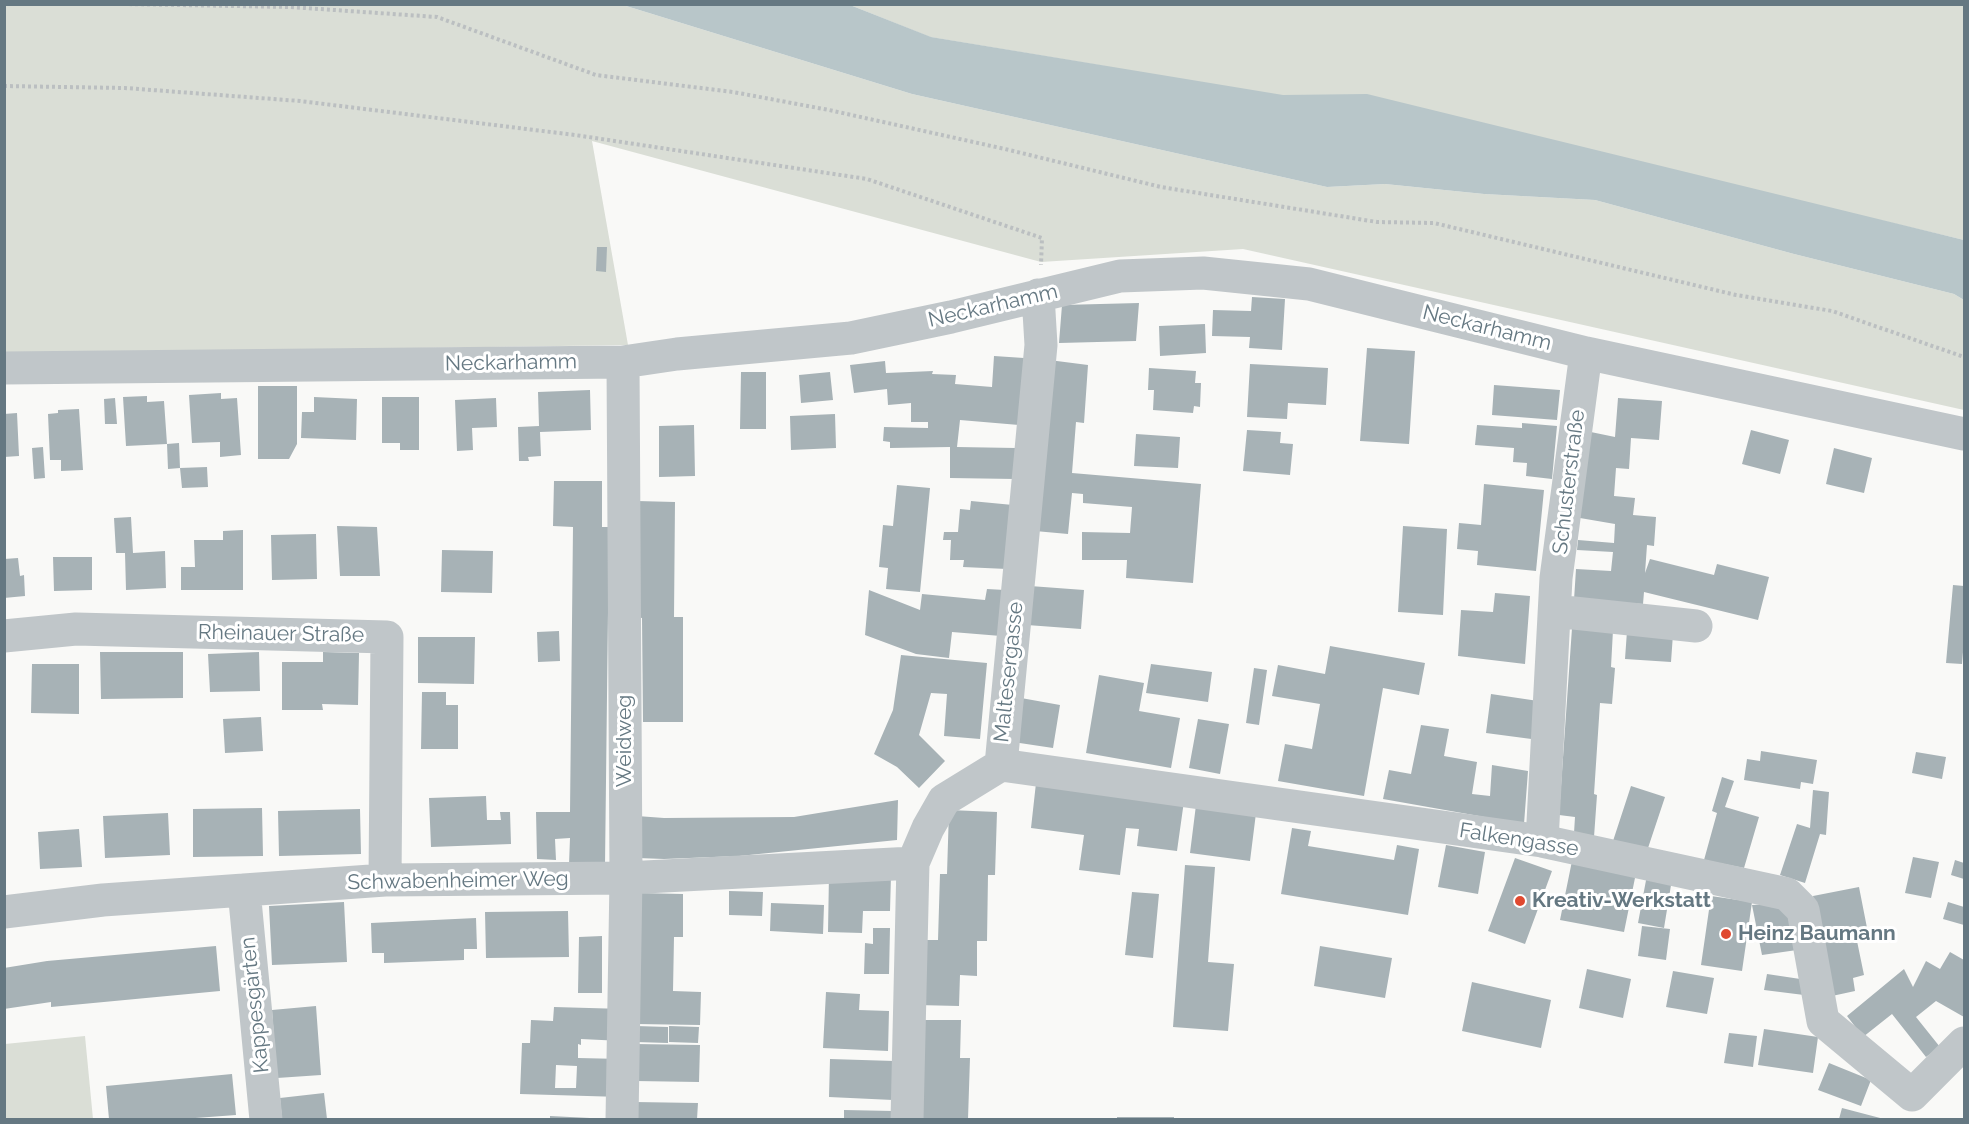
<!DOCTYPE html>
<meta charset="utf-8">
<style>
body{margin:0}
#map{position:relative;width:1969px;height:1124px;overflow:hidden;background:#f9f9f7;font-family:Raleway,sans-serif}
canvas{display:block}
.frame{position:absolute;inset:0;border:6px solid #657882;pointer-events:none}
</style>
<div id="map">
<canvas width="1969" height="1124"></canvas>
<div class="frame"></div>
</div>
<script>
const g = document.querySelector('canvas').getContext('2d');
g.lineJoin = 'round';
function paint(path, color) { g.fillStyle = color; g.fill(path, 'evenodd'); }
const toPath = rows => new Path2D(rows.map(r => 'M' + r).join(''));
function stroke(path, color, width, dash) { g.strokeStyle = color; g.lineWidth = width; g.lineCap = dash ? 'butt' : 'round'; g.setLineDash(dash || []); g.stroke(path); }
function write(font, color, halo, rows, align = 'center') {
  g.font = font + ' Raleway,sans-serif'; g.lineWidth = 6; g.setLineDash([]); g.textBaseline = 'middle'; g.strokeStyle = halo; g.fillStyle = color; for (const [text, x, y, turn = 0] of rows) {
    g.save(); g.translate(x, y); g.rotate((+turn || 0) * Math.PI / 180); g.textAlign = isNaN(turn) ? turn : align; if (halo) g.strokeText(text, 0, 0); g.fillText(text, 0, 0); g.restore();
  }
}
paint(toPath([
 [4,5,623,5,912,94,1327,187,1385,184,1484,194,1595,200,1794,254,1954,294,1964,300,1964,410,1243,249,1041,262,592,141,628,345,5,354],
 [850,5,1964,5,1964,240,1812,204,1147,78,1104,66,930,37],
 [85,1036,93,1119,5,1119,5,1044]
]), '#daded6');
paint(toPath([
 [623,5,850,5,931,37,1283,95,1367,94,1964,240,1964,300,1954,294,1794,254,1595,200,1484,194,1385,184,1327,187,912,94]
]), '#b8c6c9');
paint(toPath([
 [597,247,607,247,606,272,596,271],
 [1252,297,1285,299,1282,350,1249,348,1250,337,1212,336,1213,310,1251,311],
 [1139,303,1136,341,1059,343,1062,305],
 [1205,324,1206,353,1160,356,1159,326],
 [1367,348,1415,351,1409,444,1360,441],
 [994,356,1024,358,1019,425,960,420,957,447,1016,448,1015,479,950,478,950,447,890,448,890,442,883,441,884,427,928,428,928,422,911,422,911,403,888,405,887,389,854,393,850,365,885,361,886,373,933,371,932,374,956,375,955,384,992,387],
 [1049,360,1088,365,1084,423,1076,422,1072,473,1201,484,1193,583,1126,578,1127,560,1082,560,1082,532,1130,533,1132,507,1083,503,1083,494,1072,493,1068,534,1035,531],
 [1250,364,1328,368,1326,405,1288,403,1287,419,1247,417],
 [1149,368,1196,371,1195,383,1201,383,1200,407,1194,406,1193,413,1153,410,1154,390,1148,390],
 [741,372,766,372,766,429,740,429],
 [830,372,833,400,801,403,799,375],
 [1494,385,1560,390,1557,420,1492,415],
 [258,386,297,386,297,444,289,459,258,459],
 [590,390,591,430,540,432,541,456,528,457,529,461,519,461,518,427,539,426,538,392],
 [221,393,221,399,237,398,241,455,220,457,220,442,192,443,189,395],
 [147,396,147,402,164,401,167,444,126,446,123,397],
 [314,397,357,399,356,440,301,438,302,412,314,412],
 [382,397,419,397,419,450,400,450,400,443,382,443],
 [115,398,117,424,105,424,104,399],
 [496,398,497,427,472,428,473,450,457,451,455,400],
 [1618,398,1662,401,1659,440,1631,438,1629,469,1616,468,1614,496,1635,498,1633,515,1656,517,1654,546,1647,545,1645,573,1650,559,1714,575,1717,564,1769,577,1758,620,1644,592,1643,604,1574,600,1576,569,1611,571,1613,552,1577,550,1578,540,1614,543,1615,524,1580,518,1586,431,1615,437],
 [79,409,83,470,61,471,61,460,50,460,48,414,58,413,58,410],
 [17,413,19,456,4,457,4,414],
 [835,414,836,448,791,450,790,416],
 [1522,423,1557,426,1552,479,1526,476,1527,463,1513,462,1514,448,1475,445,1477,425,1522,428],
 [694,425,695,476,659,477,659,426],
 [1247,430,1281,432,1280,443,1293,444,1290,475,1243,471],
 [1751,430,1789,440,1780,474,1742,464],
 [1136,434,1180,437,1178,468,1134,466],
 [179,443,180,468,168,469,167,444],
 [43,447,45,478,34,479,32,448],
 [1834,448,1872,458,1864,493,1826,484],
 [207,467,208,487,182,488,180,468],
 [554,481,602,481,602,527,609,527,605,865,569,865,570,838,555,839,556,860,537,859,536,812,570,812,573,527,553,526],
 [1484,484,1544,490,1536,571,1477,565,1478,551,1457,549,1459,523,1481,525],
 [897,485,930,488,920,592,886,589,888,568,879,567,883,525,893,526],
 [637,501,675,502,674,617,683,617,683,722,643,722,642,618,636,617],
 [971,501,1013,505,1007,569,963,567,964,560,950,560,951,540,943,540,944,532,958,532,960,509,970,510],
 [131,517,133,553,165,551,166,588,126,590,125,553,116,553,114,518],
 [337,526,377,527,380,576,340,576],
 [1403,526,1447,529,1443,615,1398,612],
 [243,530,243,590,181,590,181,567,195,567,194,540,223,540,223,531],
 [316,534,317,579,272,580,271,535],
 [442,550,493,551,492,593,441,592],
 [53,557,92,557,92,590,54,591],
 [18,558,20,576,24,575,25,596,4,598,4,559],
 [1953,585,1964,586,1964,640,1962,664,1946,663],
 [1030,586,1084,590,1081,629,1027,625],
 [987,589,1005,590,1001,636,952,632,949,658,916,654,865,635,869,590,920,610,922,594,985,600],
 [1495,593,1530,596,1525,664,1458,656,1461,610,1493,612],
 [1572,628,1613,630,1611,667,1615,668,1612,704,1600,703,1594,794,1597,795,1594,837,1574,833,1575,817,1559,815],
 [559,631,560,661,538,662,537,632],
 [1627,631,1673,634,1671,662,1625,659],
 [418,637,475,637,474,684,418,683],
 [1330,646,1425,663,1419,695,1383,688,1364,796,1278,781,1285,744,1312,749,1320,704,1272,696,1278,665,1325,674],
 [100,652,183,652,183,698,101,699],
 [259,652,260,691,210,692,208,654],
 [323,652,359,653,358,705,322,704,323,710,282,710,282,662,323,662],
 [901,655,987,663,980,739,944,736,947,694,931,693,919,735,945,761,919,788,897,767,874,754,893,710],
 [32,664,79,664,79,714,31,713],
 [1151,664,1212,672,1208,702,1146,693],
 [1254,668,1267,670,1259,725,1246,723],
 [1099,675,1144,683,1139,711,1180,718,1171,768,1086,753],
 [422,692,446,692,446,705,458,705,458,749,421,749],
 [1491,694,1545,702,1539,740,1486,733],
 [1021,698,1060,705,1053,748,1013,742],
 [261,717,263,751,225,753,223,719],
 [1198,719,1229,724,1220,774,1189,768],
 [1421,725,1449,729,1444,756,1477,762,1472,794,1490,796,1492,765,1528,771,1524,824,1383,799,1389,770,1411,774],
 [1761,751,1817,760,1813,784,1801,782,1800,789,1744,780,1747,759,1760,761],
 [1916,752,1946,757,1942,779,1912,773],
 [1722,777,1734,781,1725,807,1759,817,1744,868,1704,860,1717,813,1712,811],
 [1036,783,1184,801,1177,851,1137,846,1139,829,1126,828,1120,875,1079,870,1084,835,1031,828],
 [1631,786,1665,797,1648,848,1613,841],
 [1813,790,1829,792,1826,835,1820,834,1805,883,1780,875,1797,824,1810,828],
 [486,796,487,820,501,820,500,812,510,812,511,844,431,847,429,798],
 [898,800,897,840,739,856,664,859,638,858,637,816,664,818,794,817],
 [1196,805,1256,813,1250,861,1190,853],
 [262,808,263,856,193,857,193,809],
 [360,809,361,854,279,856,278,811],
 [949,810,997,812,995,875,988,875,987,941,977,941,977,976,960,975,959,1006,917,1005,924,940,938,940,940,874,947,874],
 [168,813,170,855,105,858,103,816],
 [1292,828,1311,831,1308,846,1394,860,1397,845,1419,849,1408,915,1281,894],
 [79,829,82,867,40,869,38,832],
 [1446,845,1485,852,1478,894,1438,887],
 [1913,857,1939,862,1931,898,1905,893],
 [1515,858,1552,871,1525,944,1488,931],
 [1955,860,1964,863,1964,879,1951,875],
 [1572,861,1636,873,1624,932,1560,920],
 [1185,865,1215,867,1208,962,1234,964,1228,1031,1173,1027],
 [829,874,891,875,890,911,863,911,862,933,828,932],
 [1647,875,1672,879,1664,928,1638,923],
 [1859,887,1869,938,1857,941,1864,975,1853,978,1855,991,1832,996,1813,896],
 [729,891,763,892,762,916,729,915],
 [1132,892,1159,894,1153,958,1125,955],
 [638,893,683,894,683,937,674,937,673,991,701,992,700,1025,636,1024],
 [1711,896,1752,902,1742,971,1701,965],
 [344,902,347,962,272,965,269,906],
 [1948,902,1964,907,1964,925,1943,919],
 [771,903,824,905,823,934,770,931],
 [1773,904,1789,910,1797,950,1762,955,1752,905],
 [568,911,569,957,486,958,485,912],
 [476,918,477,949,464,949,464,960,384,963,384,953,372,953,371,923],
 [1642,926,1670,929,1666,960,1638,956],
 [873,928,890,928,889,974,864,974,865,943,873,944],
 [602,936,602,993,578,993,579,937],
 [216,946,220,991,51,1007,51,1002,4,1009,4,968,47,961],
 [1320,946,1392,958,1385,998,1314,986],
 [1950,952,1964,960,1964,1017,1936,1001,1916,1017,1940,1047,1926,1057,1892,1014,1863,1037,1847,1016,1904,969,1913,987,1926,961,1940,969],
 [1587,969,1631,979,1623,1018,1579,1008],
 [1673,971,1714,978,1707,1014,1666,1007],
 [1767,974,1807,980,1804,995,1764,990],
 [1472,982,1551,1000,1541,1048,1462,1031],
 [826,992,860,994,859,1010,889,1011,888,1051,823,1048],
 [316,1006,321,1075,277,1078,272,1010],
 [554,1007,624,1009,622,1041,581,1039,581,1045,578,1044,578,1058,622,1059,621,1097,520,1094,522,1043,530,1043,531,1020,553,1021],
 [556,1065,577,1066,576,1088,555,1088],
 [923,1020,961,1020,960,1058,970,1058,968,1119,921,1119],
 [636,1026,668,1027,668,1043,636,1042],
 [669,1026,699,1027,698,1043,669,1042],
 [1764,1029,1818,1037,1813,1073,1758,1065],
 [1729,1033,1757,1036,1753,1067,1724,1063],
 [635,1044,700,1045,699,1082,635,1081],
 [830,1059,894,1061,893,1100,829,1097],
 [1829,1063,1871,1080,1861,1106,1818,1090],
 [232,1074,236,1115,182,1119,109,1119,106,1086],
 [324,1093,327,1119,282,1119,280,1098],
 [635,1102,698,1103,697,1119,634,1119],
 [1842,1108,1884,1119,1839,1119],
 [844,1110,893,1111,893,1119,844,1119],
 [550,1116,590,1118,590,1119,550,1119],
 [1117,1117,1174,1117,1174,1119,1117,1119]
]), '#a7b2b6');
stroke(toPath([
 [123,4,290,7,437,17,596,75,733,92,829,110,1005,149,1161,187,1377,222,1434,223,1736,295,1832,311,1964,357],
 [4,86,125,88,300,101,575,135,867,179,1042,238,1041,265]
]), '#bbbfc1', 4, [3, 3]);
stroke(toPath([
 [4,368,623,362,677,354,851,338,951,317,1120,276,1203,273,1309,284,1586,353,1964,434],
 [1555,611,1696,626],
 [4,636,76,629,387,637,385,880],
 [1001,765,1542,841,1787,894,1803,910,1823,1021,1912,1095],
 [1542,841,1556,578,1586,353],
 [244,890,266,1120],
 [4,912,103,900,385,880,626,878,913,863],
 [1912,1095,1964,1043],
 [622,1120,626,878,623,362],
 [907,1120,913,863,928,828,944,800,1001,765,1041,345,1038,295]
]), '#c0c6c9', 33);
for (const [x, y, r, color] of [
 [1520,901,6,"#e04930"],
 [1726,934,6,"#e04930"]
]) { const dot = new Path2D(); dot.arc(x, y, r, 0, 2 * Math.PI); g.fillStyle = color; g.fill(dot); stroke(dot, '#fff', 2); }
write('21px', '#657882', '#fff', [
 ["Neckarhamm",993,306,-13],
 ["Neckarhamm",1487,328,14],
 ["Neckarhamm",511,363,-1],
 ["Schusterstraße",1569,482,-83],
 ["Rheinauer Straße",281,634,1],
 ["Maltesergasse",1009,672,-84],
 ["Weidweg",625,741,-90],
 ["Falkengasse",1519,840,9],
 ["Schwabenheimer Weg",458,881,-1],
 ["Kappesgärten",255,1005,-96]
]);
write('bold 21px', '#657882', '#fff', [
 ["Kreativ-Werkstatt",1532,901],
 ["Heinz Baumann",1738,934]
], 'left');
</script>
